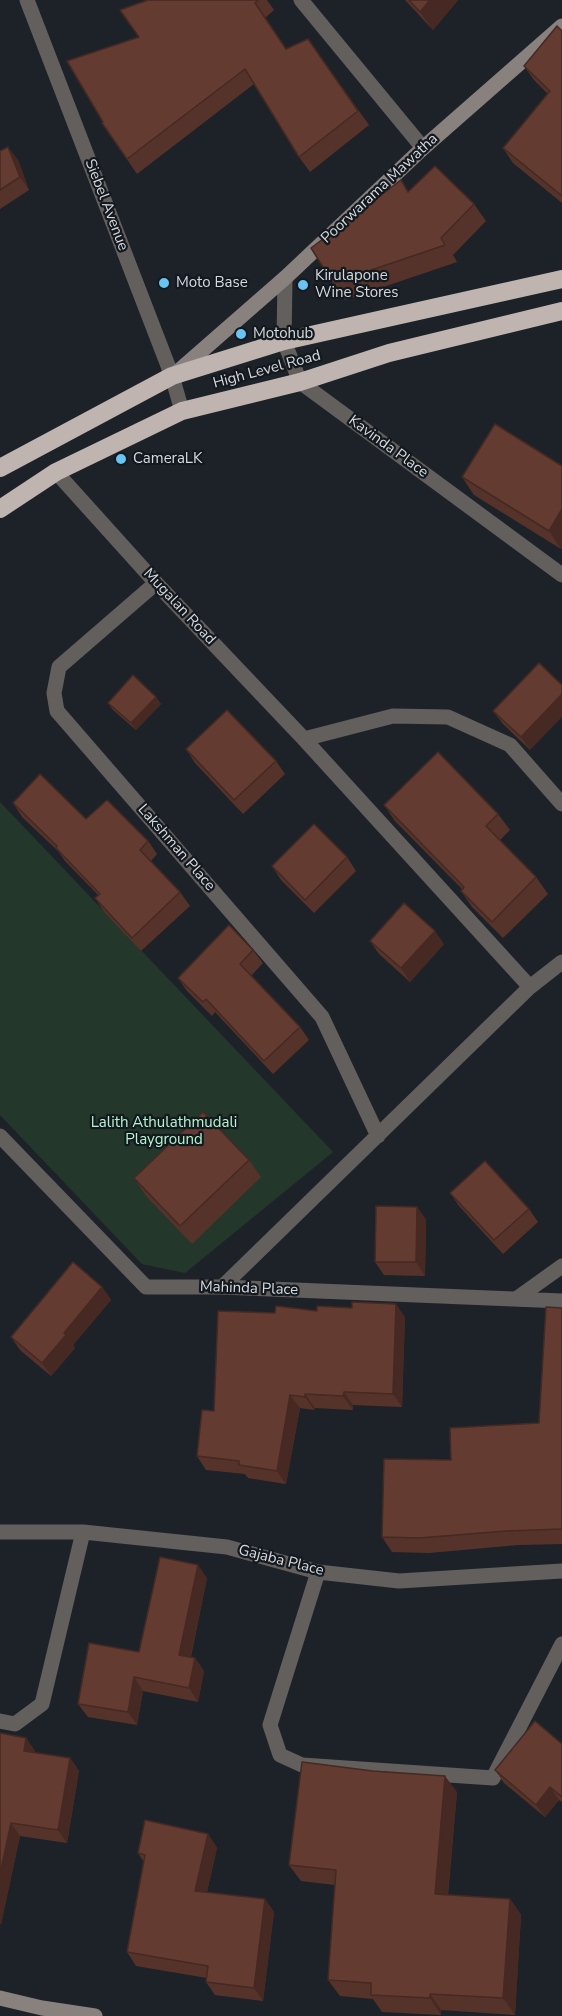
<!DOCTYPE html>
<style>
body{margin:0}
canvas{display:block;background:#1d2229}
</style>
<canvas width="562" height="2016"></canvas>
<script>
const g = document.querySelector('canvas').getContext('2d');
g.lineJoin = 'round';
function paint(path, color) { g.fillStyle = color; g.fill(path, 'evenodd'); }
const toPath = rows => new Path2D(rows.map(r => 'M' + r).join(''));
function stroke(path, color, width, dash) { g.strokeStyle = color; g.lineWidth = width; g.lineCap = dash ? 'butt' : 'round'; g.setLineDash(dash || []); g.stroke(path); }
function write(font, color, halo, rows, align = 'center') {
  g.font = font + ' "Nunito Sans",sans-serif'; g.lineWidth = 4.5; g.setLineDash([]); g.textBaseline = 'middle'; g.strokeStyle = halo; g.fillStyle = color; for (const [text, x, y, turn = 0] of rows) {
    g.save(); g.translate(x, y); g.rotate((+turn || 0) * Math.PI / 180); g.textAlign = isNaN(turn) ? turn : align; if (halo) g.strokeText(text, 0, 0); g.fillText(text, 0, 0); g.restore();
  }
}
paint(toPath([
 [0,802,333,1152,185,1273,142,1264,0,1115]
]), '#23382b');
stroke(toPath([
 [27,0,172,376,182,411],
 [301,0,423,148],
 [285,278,284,341,300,382,562,575],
 [56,472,156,583,304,739,530,987],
 [156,583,59,667,54,693,57,711,322,1017,378,1136],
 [304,739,393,716,448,717,510,745,562,804],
 [0,1136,146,1287,222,1287,562,1301],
 [222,1287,530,987,562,962],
 [516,1299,562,1266],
 [0,1532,83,1532,227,1547,318,1572,399,1581,562,1571],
 [318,1572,270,1725,280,1755,302,1765,493,1778,562,1644],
 [0,1721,15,1724,42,1704,83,1532]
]), '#635f5d', 15);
stroke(toPath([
 [174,375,285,278,423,148,562,26],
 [0,1998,42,2008,95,2016]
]), '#88817e', 15);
stroke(toPath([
 [0,468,172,376,284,341,562,279],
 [0,509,56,472,182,411,300,382,389,353,562,311]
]), '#bfb4af', 18);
paint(toPath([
 [148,0,267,0,274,10,265,18,286,49,308,39,369,125,310,172,299,157,254,84,137,174,102,123,103,122,139,37],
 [405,0,458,0,433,30],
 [562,31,562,203,513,163,503,148,548,94,534,80,524,66],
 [0,151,18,160,29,190,0,209],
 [408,192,474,204,486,221,453,255,457,262,345,300,333,283],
 [562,466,562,547,561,549,474,495,462,477],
 [562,685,530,750,503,724,493,711],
 [156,697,161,704,136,730,113,710,108,703],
 [186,749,276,761,285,774,243,814,195,763],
 [13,803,86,819,148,841,157,854,151,861,180,892,190,906,141,951,104,912,95,898,98,895,65,861,58,851,22,817],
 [384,805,498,814,510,830,500,840,536,877,548,894,503,938,472,907,461,891,462,889,395,821],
 [347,857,356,871,314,913,281,880,272,866],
 [370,941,444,944,410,982,379,954],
 [253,950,263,963,251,976,300,1027,309,1040,273,1074,215,1012,212,1016,187,991,178,978],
 [249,1160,261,1177,192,1244,146,1196,134,1178],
 [450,1193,529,1209,538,1222,503,1254,459,1206],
 [417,1207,426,1220,425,1276,384,1275,375,1262],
 [102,1287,111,1300,73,1345,75,1348,51,1376,20,1350,11,1337],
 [562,1308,562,1544,518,1545,429,1553,392,1552,382,1537,451,1460,539,1423],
 [317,1311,405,1317,402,1407,353,1405,353,1410,315,1408,314,1410,300,1408,286,1484,248,1478,245,1474,206,1470,197,1456,214,1411,275,1313],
 [207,1578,191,1657,195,1658,204,1671,198,1702,143,1691,137,1725,88,1717,78,1704,139,1652],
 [0,1733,26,1738,35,1751,35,1753,70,1758,79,1771,67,1843,20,1836,1,1924,0,1924],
 [562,1744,562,1802,559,1800,545,1817,504,1783,495,1770],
 [457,1792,448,1895,510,1899,521,1915,515,2015,441,2010,441,2015,382,2012,373,1999,340,1996,328,1980,335,1885,301,1881,289,1865],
 [208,1834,217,1848,207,1892,265,1899,274,1912,263,2001,215,1995,206,1982,207,1978,136,1966,127,1952,144,1862,138,1853]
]), '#55332a');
paint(toPath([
 [430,0,458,0,433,30,420,12],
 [8,147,18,160,29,190,20,177],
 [562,509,562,547,561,549,549,531],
 [562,694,562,717,530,750,521,737],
 [156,697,161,704,136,730,131,723],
 [435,931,444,944,410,982,401,968],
 [417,1207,426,1220,425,1276,416,1262],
 [102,1287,111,1300,73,1345,75,1348,51,1376,42,1363,64,1333],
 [396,1304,405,1317,402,1407,393,1394],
 [344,1392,353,1405,353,1410,343,1396],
 [305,1394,315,1408,314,1410,305,1397],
 [290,1395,300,1408,286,1484,277,1471],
 [198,1565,207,1578,188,1668,179,1655],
 [195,1658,204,1671,198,1702,189,1688],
 [134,1677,143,1691,137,1725,128,1712],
 [26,1738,35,1751,33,1764,24,1751],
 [70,1758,79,1771,67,1843,58,1830],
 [445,1776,457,1792,446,1910,435,1894],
 [550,1787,559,1800,545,1817,536,1805],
 [11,1823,20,1836,1,1924,0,1923,0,1874],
 [208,1834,217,1848,204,1904,195,1891],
 [265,1899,274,1912,263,2001,254,1988],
 [510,1899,521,1915,515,2015,503,1998],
 [430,1994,441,2010,441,2015,430,1998]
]), '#452922');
const building = toPath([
 [148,0,258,0,255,3,286,49,308,39,358,111,299,157,245,69,127,159,102,123,103,122,67,61,139,37,120,10,148,0],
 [409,0,430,0,420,12,409,0],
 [557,26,562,31,562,196,503,148,550,91,524,66,557,26],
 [8,147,20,177,0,190,0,151,8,147],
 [435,166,474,204,441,238,445,245,333,283,311,248,401,180,408,192,435,166],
 [495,424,562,466,562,509,549,531,462,477,495,424],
 [539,663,562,685,562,694,521,737,493,711,539,663],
 [133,675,156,697,131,723,108,703,133,675],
 [227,710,276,761,234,800,186,749,227,710],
 [438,752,498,814,486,826,536,877,492,922,461,891,464,887,384,805,438,752],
 [40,774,86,819,107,800,148,841,140,850,180,892,132,938,95,898,100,894,56,848,57,846,13,803,40,774],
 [314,824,347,857,305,900,272,866,314,824],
 [404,903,435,931,401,968,370,941,404,903],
 [229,925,253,950,240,964,300,1027,264,1061,206,999,203,1002,178,978,229,925],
 [203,1112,249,1160,180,1226,134,1178,203,1112],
 [485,1161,529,1209,494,1240,450,1193,485,1161],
 [376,1206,417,1207,416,1262,375,1262,376,1206],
 [73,1262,102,1287,64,1333,66,1335,42,1363,11,1337,73,1262],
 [352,1302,396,1304,393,1394,344,1392,343,1396,305,1394,305,1397,290,1395,277,1471,239,1465,239,1461,197,1456,202,1410,214,1411,218,1311,275,1313,276,1306,317,1311,317,1306,352,1308,352,1302],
 [546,1307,562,1308,562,1529,507,1531,419,1538,382,1537,384,1459,451,1460,450,1428,539,1423,546,1307],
 [160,1557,198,1565,179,1655,195,1658,189,1688,134,1677,128,1712,78,1704,89,1643,139,1652,160,1557],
 [535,1721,562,1744,562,1797,550,1787,536,1805,495,1770,535,1721],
 [0,1733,26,1738,24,1751,70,1758,58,1830,11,1823,0,1874,0,1733],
 [302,1762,373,1771,445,1776,435,1894,510,1899,503,1998,430,1994,430,1998,371,1995,371,1983,328,1980,336,1870,289,1865,302,1762],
 [145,1820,208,1834,195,1891,265,1899,254,1988,206,1982,208,1966,127,1952,145,1855,138,1853,145,1820]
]);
paint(building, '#633b31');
stroke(building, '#452922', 1.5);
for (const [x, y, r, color] of [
 [164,283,6,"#68c4f0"],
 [303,285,6,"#68c4f0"],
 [241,334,6,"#68c4f0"],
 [121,459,6,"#68c4f0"]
]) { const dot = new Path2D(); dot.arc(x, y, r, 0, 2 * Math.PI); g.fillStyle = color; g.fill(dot); stroke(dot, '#13191f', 2); }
write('15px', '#d6dade', '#13191f', [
 ["Poorwarama Mawatha",380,189,-43],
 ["Siebel Avenue",106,205,69],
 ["High Level Road",267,370,-15],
 ["Kavinda Place",388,447,36],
 ["Mugalan Road",179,607,47],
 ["Lakshman Place",176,848,49],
 ["Mahinda Place",249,1289,2],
 ["Gajaba Place",281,1561,14]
]);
write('15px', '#d6dade', '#13191f', [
 ["Kirulapone",315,276],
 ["Wine Stores",315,293],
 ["Moto Base",176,283],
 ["Motohub",253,334],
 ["CameraLK",133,459]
], 'left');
write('15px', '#b3f6cb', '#13191f', [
 ["Lalith Athulathmudali",164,1123],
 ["Playground",164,1140]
]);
</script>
